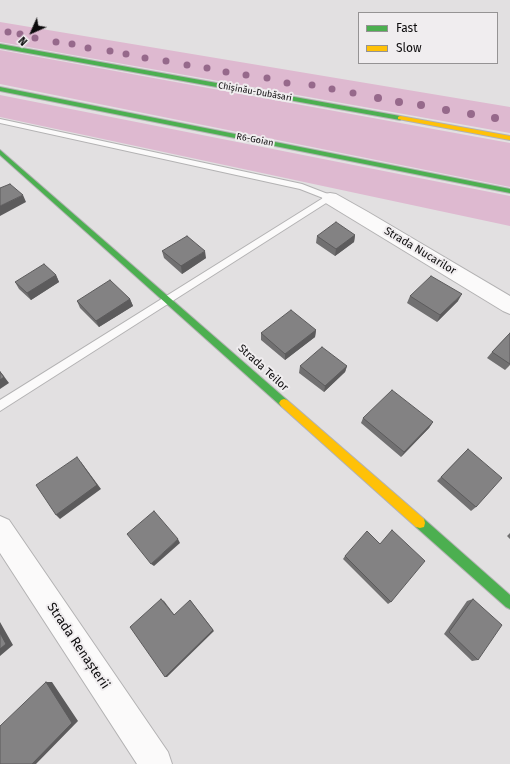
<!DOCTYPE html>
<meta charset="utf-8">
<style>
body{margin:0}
#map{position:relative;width:510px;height:764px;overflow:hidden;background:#e2e0e1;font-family:"Fira Sans",sans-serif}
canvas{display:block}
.legend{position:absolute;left:358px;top:12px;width:140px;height:52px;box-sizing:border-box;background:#f0edef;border:1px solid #959394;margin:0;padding:5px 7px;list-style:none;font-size:12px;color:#0c0b0c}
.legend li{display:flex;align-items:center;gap:8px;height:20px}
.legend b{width:20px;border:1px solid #959394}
.north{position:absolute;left:12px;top:12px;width:40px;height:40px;-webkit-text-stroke:3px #f0edef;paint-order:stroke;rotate:225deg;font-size:11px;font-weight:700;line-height:16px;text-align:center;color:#0c0b0c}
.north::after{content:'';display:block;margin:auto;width:14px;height:18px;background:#0c0b0c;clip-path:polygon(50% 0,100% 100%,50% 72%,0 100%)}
</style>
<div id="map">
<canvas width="510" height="764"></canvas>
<ul class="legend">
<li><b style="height:5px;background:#4caf50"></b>Fast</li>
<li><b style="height:5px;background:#ffc107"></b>Slow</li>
</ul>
<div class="north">N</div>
</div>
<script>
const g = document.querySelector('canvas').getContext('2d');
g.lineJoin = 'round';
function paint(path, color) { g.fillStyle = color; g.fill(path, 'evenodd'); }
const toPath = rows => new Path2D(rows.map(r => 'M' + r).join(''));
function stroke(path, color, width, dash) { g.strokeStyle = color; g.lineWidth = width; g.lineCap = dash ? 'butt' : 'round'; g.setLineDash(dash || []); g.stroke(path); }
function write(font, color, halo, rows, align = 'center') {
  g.font = font + ' "Fira Sans",sans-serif'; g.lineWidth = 4; g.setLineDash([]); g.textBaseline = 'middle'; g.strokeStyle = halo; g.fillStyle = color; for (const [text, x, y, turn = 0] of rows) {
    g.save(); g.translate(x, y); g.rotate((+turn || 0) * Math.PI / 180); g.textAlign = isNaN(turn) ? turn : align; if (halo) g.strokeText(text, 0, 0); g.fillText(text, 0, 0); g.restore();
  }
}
paint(toPath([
 [0,22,510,107,510,133,0,42],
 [0,50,510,143,510,187,0,84],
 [0,95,510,196,510,226,0,117]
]), '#deb9d0');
const lane = toPath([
 [0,119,302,184,333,196,334,198,0,411,0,400,323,198,300,189,0,123,0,119]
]);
const street = toPath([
 [330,193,336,194,368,212,510,296,510,314,503,311,324,202,322,198,324,194,330,193],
 [0,516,9,520,168,752,172,764,137,764,0,553,0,516]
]);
const fast = toPath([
 [0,44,400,116,403,118,400,120,0,48,0,44],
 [0,87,510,189,510,193,0,91,0,87],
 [0,150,287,400,289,403,287,406,284,407,281,406,0,155,0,150],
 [420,518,424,519,510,595,510,609,506,607,416,527,415,523,416,519,420,518]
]);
const slow = toPath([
 [400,116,510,136,510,140,398,119,398,117,400,116],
 [284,399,287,400,424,519,425,523,424,527,420,528,416,527,281,406,279,403,281,400,284,399]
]);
stroke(lane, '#b3b2b3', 2);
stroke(street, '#b3b2b3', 2);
stroke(fast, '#b3b2b3', 2);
stroke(slow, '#b3b2b3', 2);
paint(lane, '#fbfafa');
paint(street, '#fbfafa');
paint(fast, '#4caf50');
paint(slow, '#ffc107');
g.fillStyle = '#96698b';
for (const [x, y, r] of [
 [8,32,3.5],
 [20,34,3.5],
 [35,38,3.5],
 [56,42,3.5],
 [72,44,3.5],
 [88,48,3.5],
 [110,51,3.5],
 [126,54,3.5],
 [145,58,3.5],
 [166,61,3.5],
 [187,65,3.5],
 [207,68,3.5],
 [226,72,3.5],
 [246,75,3.5],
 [267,78,3.5],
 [287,83,3.5],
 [312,85,3.5],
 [332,89,3.5],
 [353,93,3.5],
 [378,98,4],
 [399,102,4],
 [421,105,4],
 [446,110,4],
 [471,114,4],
 [495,118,4]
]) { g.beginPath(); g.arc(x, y, r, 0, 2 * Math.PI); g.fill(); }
paint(toPath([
 [355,235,354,242,335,256,316,243,317,236],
 [162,251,206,258,182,274,164,258],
 [56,275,59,282,31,300,19,289,15,282],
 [410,296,458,301,437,322,407,303],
 [130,299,133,306,99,327,80,308,77,301],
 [316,330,315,337,285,360,261,340,261,333],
 [510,333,510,365,505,370,487,358,492,352],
 [300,366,347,366,345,372,324,392,299,373],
 [363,418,433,422,429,428,401,457,361,423],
 [468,449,476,507,471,511,437,481],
 [510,533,510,539,507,536],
 [345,556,391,602,388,604,343,559],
 [473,599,478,660,472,661,444,634,467,601]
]), '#717071');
paint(toPath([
 [23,195,26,202,0,216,0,206],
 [355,235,354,242,335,256,336,249],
 [205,251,206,258,182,274,181,266],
 [56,275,59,282,31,300,27,293],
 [462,294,458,301,437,322,440,315],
 [130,299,133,306,99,327,96,321],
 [316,330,315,337,285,360,285,354],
 [347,366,345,372,324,392,325,386],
 [0,371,9,383,0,389],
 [433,422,429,428,401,457,404,452],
 [81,462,101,489,60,519,56,515],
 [178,539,180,543,154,566,151,564],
 [161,599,164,601,176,617,174,615],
 [190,600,214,631,167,677,165,677],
 [0,622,13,645,0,656],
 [46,682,52,682,78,721,36,764,32,764]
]), '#5c5b5c');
const building = toPath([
 [10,184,23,195,0,206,0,188,10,184],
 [336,222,355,235,336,249,317,236,336,222],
 [187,236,205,251,181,266,162,251,187,236],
 [44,264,56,275,27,293,15,282,44,264],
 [431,276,462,294,440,315,410,296,431,276],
 [110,280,130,299,96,321,77,301,110,280],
 [291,310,316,330,285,354,261,333,291,310],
 [510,333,510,364,492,352,510,333],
 [322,347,347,366,325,386,300,366,322,347],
 [0,372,4,377,0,380,0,372],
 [392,390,433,422,404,452,363,418,392,390],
 [468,449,502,478,476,507,441,477,468,449],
 [77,457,97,485,56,515,36,485,77,457],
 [154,511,178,539,151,564,127,534,154,511],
 [392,530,425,561,391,602,345,556,367,531,380,544,392,530],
 [161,599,174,615,190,600,213,630,165,677,130,627,161,599],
 [473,599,502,625,478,660,449,632,473,599],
 [0,633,6,644,0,649,0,633],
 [46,682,72,723,32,764,0,764,0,726,46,682]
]);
paint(building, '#838283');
stroke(building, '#5c5b5c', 1);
write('9px', '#0c0b0c', '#f0edef', [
 ["Chișinău-Dubăsari",255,92,10],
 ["R6-Goian",255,140,11]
]);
write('11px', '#0c0b0c', '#f0edef', [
 ["Strada Nucarilor",420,251,31],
 ["Strada Teilor",263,368,42]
]);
write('13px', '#0c0b0c', '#f0edef', [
 ["Strada Renașterii",78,646,56]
]);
</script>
